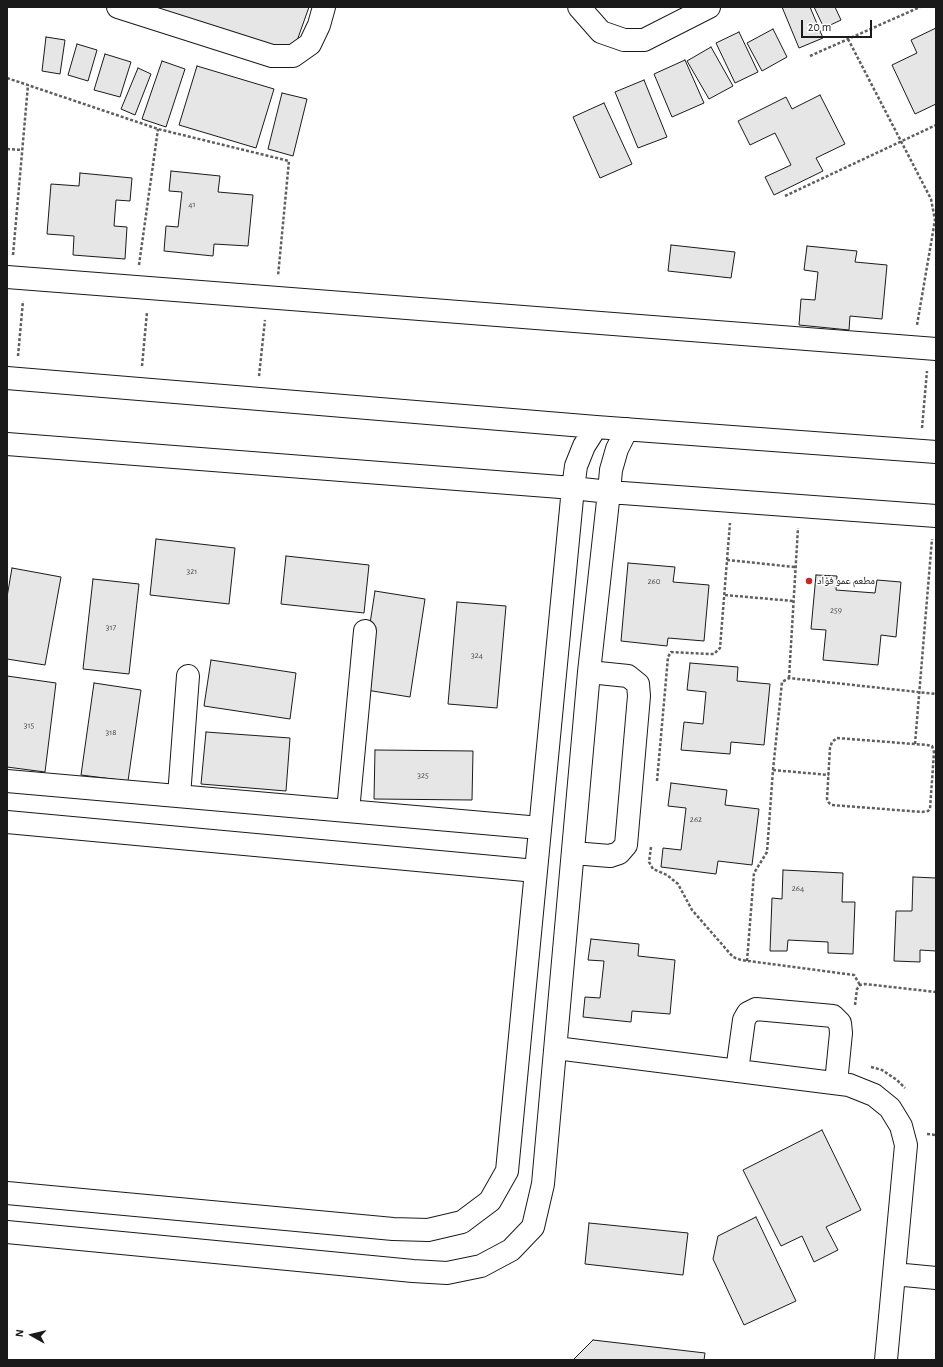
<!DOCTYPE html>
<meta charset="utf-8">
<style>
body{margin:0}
#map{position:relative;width:943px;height:1367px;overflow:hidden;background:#fff;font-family:"Alegreya Sans",sans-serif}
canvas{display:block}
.frame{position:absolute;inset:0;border:8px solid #1a1a1a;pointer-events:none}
.north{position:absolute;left:12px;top:1315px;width:40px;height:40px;-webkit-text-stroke:3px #fff;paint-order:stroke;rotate:278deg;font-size:11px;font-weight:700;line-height:16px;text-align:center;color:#1a1a1a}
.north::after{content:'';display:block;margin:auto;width:14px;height:18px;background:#1a1a1a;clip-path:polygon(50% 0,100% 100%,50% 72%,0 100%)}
.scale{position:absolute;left:801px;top:20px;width:71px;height:18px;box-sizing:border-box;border:2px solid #1a1a1a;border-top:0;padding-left:5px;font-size:12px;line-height:14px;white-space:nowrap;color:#1a1a1a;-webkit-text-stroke:3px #fff;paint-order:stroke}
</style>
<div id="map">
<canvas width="943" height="1367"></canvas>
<div class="frame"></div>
<div class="north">N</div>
<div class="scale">20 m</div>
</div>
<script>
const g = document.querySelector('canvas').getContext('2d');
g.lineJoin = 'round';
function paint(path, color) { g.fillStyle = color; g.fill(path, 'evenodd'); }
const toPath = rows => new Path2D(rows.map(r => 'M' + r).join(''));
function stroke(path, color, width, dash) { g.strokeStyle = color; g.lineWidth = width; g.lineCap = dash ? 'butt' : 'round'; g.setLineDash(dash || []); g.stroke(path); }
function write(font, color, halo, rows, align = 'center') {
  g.font = font + ' "Alegreya Sans","Noto Naskh Arabic",sans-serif'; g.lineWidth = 3; g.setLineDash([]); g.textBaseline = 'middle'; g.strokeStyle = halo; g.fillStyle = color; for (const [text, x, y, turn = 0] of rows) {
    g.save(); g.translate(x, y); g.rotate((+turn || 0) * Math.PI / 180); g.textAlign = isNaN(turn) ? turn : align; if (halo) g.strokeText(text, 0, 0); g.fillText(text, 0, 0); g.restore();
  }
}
const building = toPath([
 [148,7,309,7,293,52,148,7],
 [782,7,810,7,823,38,799,48,782,7],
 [814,7,835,7,841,20,824,28,814,7],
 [936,28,936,104,915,114,892,65,917,53,911,40,936,28],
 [773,29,787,57,762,71,747,43,773,29],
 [739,32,758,72,735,83,716,43,739,32],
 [46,37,65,40,60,74,42,71,46,37],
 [77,44,97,50,88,81,68,75,77,44],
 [711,47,733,86,709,99,687,61,711,47],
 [105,54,131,62,120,97,94,90,105,54],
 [685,60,704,103,672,117,654,74,685,60],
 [162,61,185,69,166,127,142,119,162,61],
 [197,66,274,89,256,148,179,125,197,66],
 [138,68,151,74,135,115,121,109,138,68],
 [644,80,667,137,638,148,615,92,644,80],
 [282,93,307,99,293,156,268,149,282,93],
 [820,95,845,144,816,158,823,171,774,195,765,177,791,165,775,133,750,145,738,121,786,97,792,109,820,95],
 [604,103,632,164,600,178,573,117,604,103],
 [171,171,220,176,218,192,253,195,248,246,214,244,213,256,164,251,166,226,178,227,182,192,169,191,171,171],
 [80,173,132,178,130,201,116,200,114,226,127,227,125,259,73,255,74,236,47,234,51,184,79,186,80,173],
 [671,245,735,252,731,278,668,271,671,245],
 [807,246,857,251,855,262,887,265,882,319,850,316,849,330,799,325,801,299,815,300,818,272,804,270,807,246],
 [156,539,235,548,229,604,150,595,156,539],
 [286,556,369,565,364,613,281,604,286,556],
 [628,563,675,567,673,582,709,585,704,641,668,638,667,646,621,641,628,563],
 [12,568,61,577,45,665,7,659,7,597,12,568],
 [816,575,837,576,836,590,875,593,877,580,901,582,896,637,881,635,878,665,823,660,826,630,811,629,816,575],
 [93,579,139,584,129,674,83,669,93,579],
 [375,591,425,599,410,697,360,689,375,591],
 [457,602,506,606,497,708,448,704,457,602],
 [211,660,296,673,290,719,204,706,211,660],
 [690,663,738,667,737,681,770,684,764,745,731,742,730,754,681,750,684,722,703,724,706,692,687,690,690,663],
 [7,676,56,683,45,772,7,767,7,676],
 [94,683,141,690,128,781,81,775,94,683],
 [206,732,290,738,286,791,201,784,206,732],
 [375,750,473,751,472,800,374,799,375,750],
 [671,783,727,790,725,805,759,809,752,865,718,861,716,874,661,867,663,848,681,850,686,808,668,806,671,783],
 [783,870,843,873,842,902,855,902,853,954,828,953,828,942,788,940,787,951,770,951,772,898,782,899,783,870],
 [913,877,936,878,936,951,920,950,920,962,894,961,896,911,912,911,913,877],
 [591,939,639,944,638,956,675,960,670,1014,632,1011,631,1022,583,1017,585,997,600,998,604,961,588,960,591,939],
 [822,1130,861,1210,826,1227,838,1250,814,1262,802,1236,781,1246,743,1170,822,1130],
 [756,1217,796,1301,744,1325,713,1259,718,1236,756,1217],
 [589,1223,688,1233,683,1275,585,1264,589,1223],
 [593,1340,705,1353,704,1360,573,1360,593,1340]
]);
paint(building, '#e6e6e6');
stroke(building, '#1a1a1a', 1);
const minor = toPath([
 [118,7,272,56,293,56,310,44,319,25,324,7],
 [579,7,601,32,624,40,644,40,709,7],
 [7,277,936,349],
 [7,378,596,427,936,452],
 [7,444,573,488,609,492,936,516],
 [7,781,540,828],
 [179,796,188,676],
 [348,811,365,631],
 [7,822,536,871],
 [573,853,610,856,619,853,626,845,639,696,638,684,628,676,589,672],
 [556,1048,849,1085,874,1095,890,1108,901,1126,906,1145,886,1360],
 [737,1071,744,1020,748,1013,756,1009,833,1016,840,1023,841,1033,836,1083],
 [7,1193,393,1229,428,1230,462,1222,490,1201,507,1171,573,488,576,466,584,446,596,427],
 [7,1232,413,1271,447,1273,481,1266,511,1250,533,1227,543,1184,589,672,609,492,611,470,617,449,627,429],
 [894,1274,936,1278]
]);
stroke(minor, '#1a1a1a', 24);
stroke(toPath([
 [848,39,931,199,935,220,917,325],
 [810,56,920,7],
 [7,78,158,129,289,161,278,276],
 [7,149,22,150],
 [785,196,936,125],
 [13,255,28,85],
 [139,265,158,129],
 [18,356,23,301],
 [142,366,147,312],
 [259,376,265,320],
 [922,428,927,371],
 [727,560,795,567],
 [725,595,793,601],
 [789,678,798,528],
 [837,738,927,745,932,746,934,752,930,809,928,811,922,812,832,805,829,803,827,799,830,748,832,742,837,738],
 [915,744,932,539],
 [773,770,829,775],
 [657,781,668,657,671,652,709,654,714,654,720,648,730,523],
 [651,847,649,862,653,869,667,875,678,884,692,910,733,957,741,960,854,975,860,985],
 [747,961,754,873,767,852,773,770,782,682,789,678,936,694],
 [855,1005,857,989,860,985,865,984,936,992],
 [871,1067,882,1070,897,1080,905,1088],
 [927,1134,936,1135]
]), '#5f5f5f', 2.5, [3, 2]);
stroke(minor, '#fff', 22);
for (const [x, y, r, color] of [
 [809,581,4,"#c62828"]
]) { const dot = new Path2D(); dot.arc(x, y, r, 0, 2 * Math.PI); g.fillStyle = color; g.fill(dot); stroke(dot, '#fff', 1.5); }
write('9px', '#4d4d4d', null, [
 ["41",192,204],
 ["321",192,571],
 ["260",654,581],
 ["259",836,610],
 ["317",111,627],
 ["324",477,655],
 ["315",29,725],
 ["318",111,732],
 ["325",423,775],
 ["262",696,819],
 ["264",798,888]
]);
write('11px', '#1a1a1a', '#fff', [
 ["مطعم عمو فؤاد",817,581]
], 'left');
</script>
